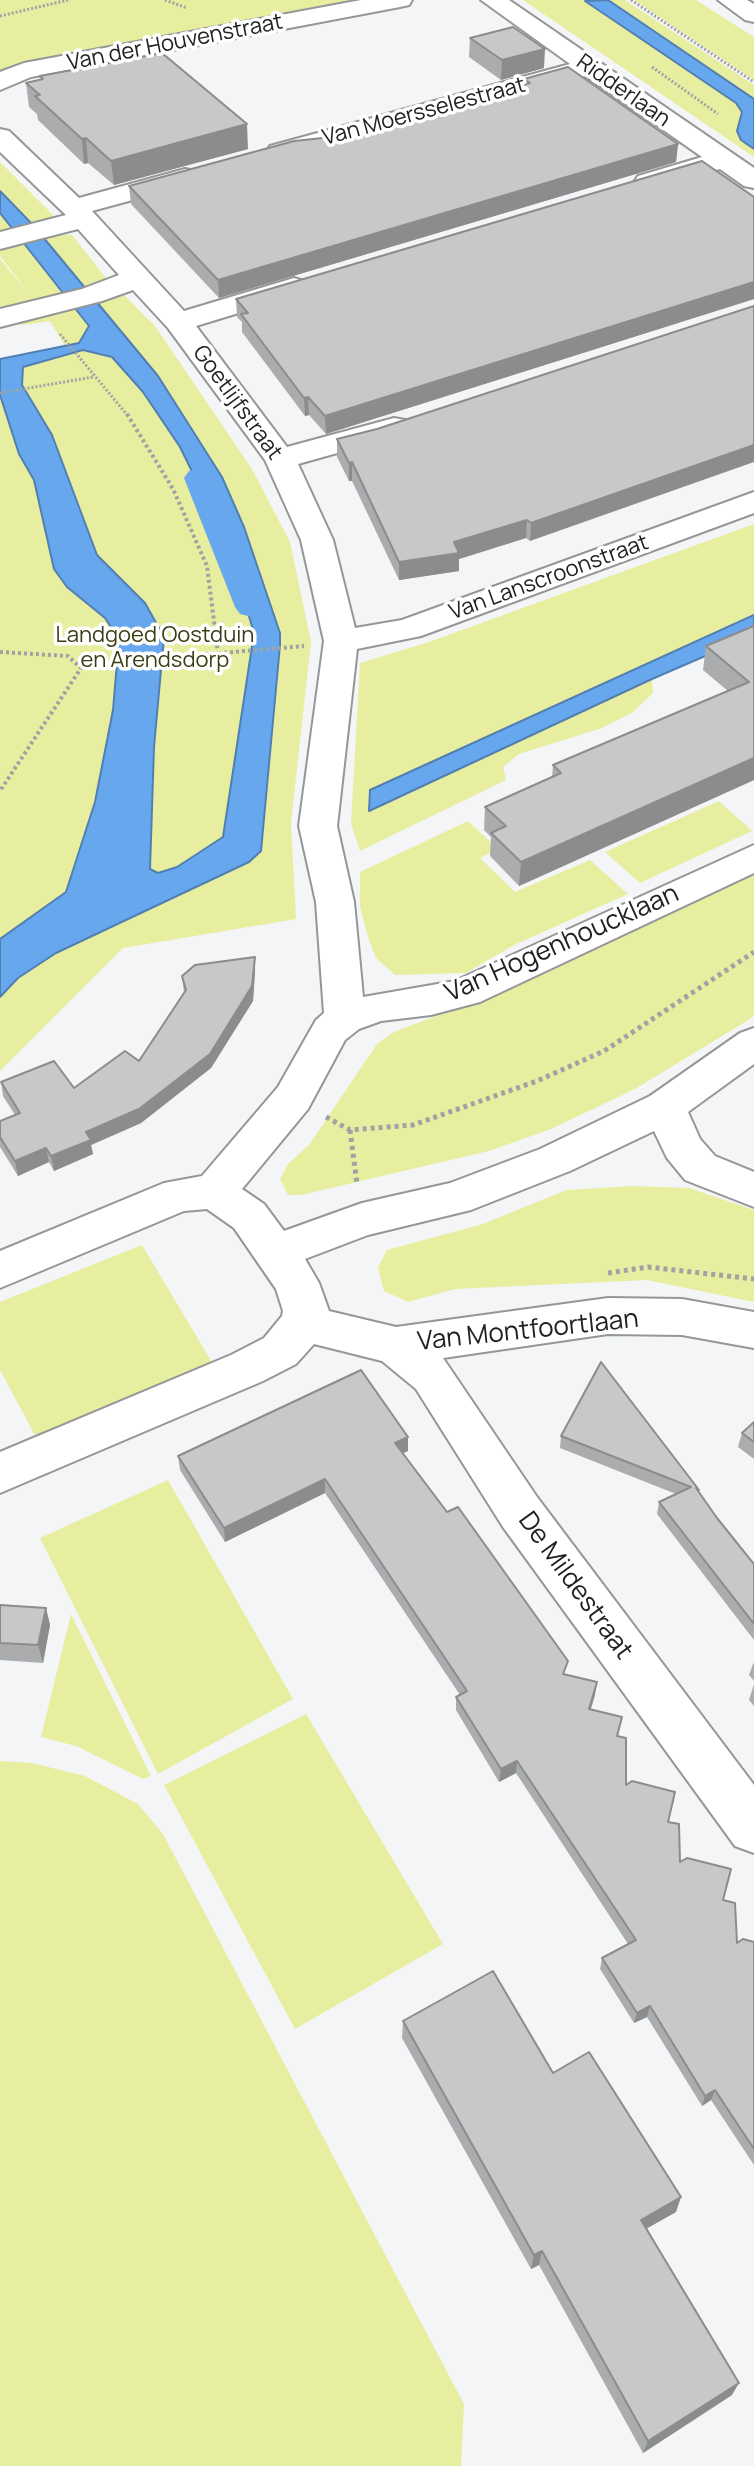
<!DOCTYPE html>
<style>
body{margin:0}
canvas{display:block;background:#f3f5f7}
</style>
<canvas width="754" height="2466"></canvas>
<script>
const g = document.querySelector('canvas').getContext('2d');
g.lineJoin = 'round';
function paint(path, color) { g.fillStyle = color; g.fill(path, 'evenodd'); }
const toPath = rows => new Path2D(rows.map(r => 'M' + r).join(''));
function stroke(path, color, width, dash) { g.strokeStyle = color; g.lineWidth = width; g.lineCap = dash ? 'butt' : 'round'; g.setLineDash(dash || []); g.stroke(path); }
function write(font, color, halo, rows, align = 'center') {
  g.font = font + ' Manrope,sans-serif'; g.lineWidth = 7; g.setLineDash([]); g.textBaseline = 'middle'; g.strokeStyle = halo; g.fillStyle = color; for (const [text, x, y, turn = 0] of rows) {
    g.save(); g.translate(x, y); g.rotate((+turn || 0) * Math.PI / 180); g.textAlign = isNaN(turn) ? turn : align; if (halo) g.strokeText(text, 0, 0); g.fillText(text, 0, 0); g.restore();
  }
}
paint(toPath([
 [0,0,365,0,0,73],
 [523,0,586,0,736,103,742,112,741,140,754,149,754,157],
 [608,0,625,0,754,85,754,99],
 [634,0,696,0,754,37,754,80],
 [0,162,53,215,49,220,0,235],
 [63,235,72,235,109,282,85,288,43,239],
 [23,241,69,300,121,292,155,326,252,469,290,542,311,642,291,823,296,919,123,948,0,1071,0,359,65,346,50,321,23,325,0,317,0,259,32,298,0,256,0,246],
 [754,524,754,615,371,790,370,811,652,679,653,693,632,713,602,728,519,754,503,767,506,780,360,851,351,824,360,663,429,642],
 [719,801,752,831,640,883,605,852],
 [468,821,498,849,480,858,515,892,590,860,628,894,514,945,466,973,395,975,376,958,369,940,360,907,360,872],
 [754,867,754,1015,750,1019,635,1089,551,1129,489,1151,301,1195,288,1195,280,1179,288,1164,309,1145,377,1044,394,1032,483,998],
 [633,1186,689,1188,754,1210,754,1302,647,1280,455,1289,408,1302,384,1291,378,1268,387,1250,483,1224,566,1190],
 [142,1245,213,1364,37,1439,0,1370,0,1302],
 [168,1480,293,1699,158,1774,40,1538],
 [71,1614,151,1776,143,1779,76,1746,41,1737],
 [306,1714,443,1944,295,2029,164,1785],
 [0,1761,32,1763,85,1776,138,1804,163,1834,464,2404,461,2466,0,2466]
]), '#e8eea0');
const water = toPath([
 [608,0,754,99,754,149,741,140,737,131,742,112,736,103,585,1,608,0],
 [0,191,33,225,158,376,222,477,244,527,280,633,280,645,261,851,249,862,56,953,18,978,0,997,0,939,66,892,95,802,113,710,119,639,105,618,67,587,54,569,34,480,19,454,0,395,0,359,79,343,89,326,0,213,0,191],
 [83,350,112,357,143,392,180,447,227,543,254,633,223,837,177,867,158,873,150,869,154,747,164,637,145,603,97,555,52,435,22,385,23,367,83,350],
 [754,615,754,635,652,679,369,811,370,790,754,615]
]);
paint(water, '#67a7ee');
stroke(water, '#527fb1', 2);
paint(toPath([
 [200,468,211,471,216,478,269,607,264,614,252,617,240,614,235,607,184,478,189,471,200,468]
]), '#67a7ee');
const minor = toPath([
 [361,0,412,0,409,5,400,7,31,77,0,90,0,72,24,63,361,0],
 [481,0,509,0,754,168,754,188,744,186,720,169,648,190,638,188,634,182,638,176,702,157,586,76,288,158,270,158,266,152,270,146,570,64,481,0],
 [718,0,747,0,754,4,754,22,745,20,718,0],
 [0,129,9,131,79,198,185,169,195,171,199,177,195,183,92,211,184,311,294,278,304,281,308,287,304,293,196,326,287,447,394,418,405,420,410,427,405,434,298,464,333,540,355,628,402,620,754,492,754,513,421,636,357,649,337,826,354,902,363,997,455,981,754,845,754,873,480,1002,431,1015,381,1021,359,1029,345,1040,308,1109,242,1189,264,1204,284,1231,362,1203,450,1183,540,1149,650,1096,740,1033,754,1028,754,1064,688,1112,700,1139,715,1156,754,1172,754,1207,685,1180,667,1158,654,1131,570,1171,471,1210,368,1235,305,1259,319,1283,329,1311,396,1327,608,1298,682,1299,754,1312,754,1348,682,1335,608,1334,443,1358,537,1497,754,1785,754,1853,735,1846,503,1527,416,1389,382,1361,314,1344,296,1364,263,1381,0,1493,0,1452,231,1355,264,1338,282,1316,283,1311,276,1289,234,1228,207,1209,184,1211,0,1288,0,1251,164,1183,202,1176,278,1087,316,1020,324,1013,316,902,299,826,324,641,301,540,265,460,168,328,133,290,102,301,0,327,0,309,82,289,119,275,78,229,0,249,0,232,66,215,0,152,0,129]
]);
stroke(minor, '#949698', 4);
stroke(toPath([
 [165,0,187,8],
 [631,0,754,82],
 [0,16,68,0],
 [652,67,718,114],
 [60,334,128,416],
 [0,393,93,377]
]), '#a0a2a4', 3, [2, 2]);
stroke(toPath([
 [127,414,173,489,207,566,218,653],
 [0,652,68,656,81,668,0,791],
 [81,668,114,662,304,646]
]), '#a0a2a4', 4, [3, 3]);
stroke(toPath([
 [326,1117,350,1130,413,1125,537,1081,604,1051,754,952],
 [350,1130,357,1184],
 [608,1273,648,1267,754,1279]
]), '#a0a2a4', 5, [4, 4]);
paint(minor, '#fff');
paint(toPath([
 [470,38,544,68,501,80,469,57],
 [40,76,248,149,114,185,88,163,84,164,38,120,37,114,29,107,26,83,41,79],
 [524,79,678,144,676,162,219,298,131,204,129,186,341,136,524,85],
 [754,197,754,299,326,434,309,415,305,416,242,332,242,322,237,317,236,299],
 [754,306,530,541,526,538,459,559,459,571,399,580,352,481,349,481,337,457,337,439,377,429],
 [754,626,754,780,519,886,490,856,491,837,484,830,485,807,552,777,553,765,728,691,703,670,706,646],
 [255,957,255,971,253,1001,211,1068,141,1123,91,1145,93,1154,54,1171,49,1162,18,1176,0,1147,0,1121,15,1115,3,1096,1,1082,74,1088,139,1061,184,993,182,976],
 [754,1422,754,1459,738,1447,742,1433],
 [561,1436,699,1490,699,1493,717,1518,754,1564,754,1640,657,1514,659,1502,676,1494,560,1448],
 [408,1437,408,1451,403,1453,566,1675,595,1695,590,1710,622,1717,618,1736,626,1785,668,1822,680,1862,723,1900,737,1943,754,1942,754,2165,711,2100,702,2106,647,2017,634,2023,600,1969,602,1958,628,1944,516,1773,499,1782,456,1710,456,1697,460,1695,325,1493,225,1542,180,1470,178,1456],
 [0,1605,46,1608,50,1625,43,1663,0,1660],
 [754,1663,754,1681,749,1675,753,1664],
 [754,1684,754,1706,749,1700],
 [403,2021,553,2073,676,2212,647,2228,732,2395,643,2453,539,2265,531,2269,402,2038]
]), '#aaacae');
paint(toPath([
 [545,49,544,68,501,80,502,60],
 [247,124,248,149,114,185,111,161],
 [86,138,88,163,84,164,82,139],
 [678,144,676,162,219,298,218,280],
 [754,282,754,299,326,434,325,416],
 [308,397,309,415,305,416,304,398],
 [754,445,754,462,530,541,531,523],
 [352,462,352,481,349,481,349,463],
 [527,520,526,538,459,559,459,571,399,580,399,562,454,542],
 [754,758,754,780,519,886,521,862],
 [255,957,255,971,253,1001,211,1068,141,1123,91,1145,93,1154,54,1171,51,1156,86,1132],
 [46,1148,49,1162,18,1176,15,1161],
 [408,1437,408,1451,395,1457,395,1443],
 [325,1479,325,1493,225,1542,224,1528],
 [46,1608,50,1625,43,1663,38,1645],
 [597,1682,595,1695,587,1722,589,1709],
 [517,1761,516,1773,499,1782,501,1769],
 [650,2006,647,2017,634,2023,637,2013],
 [715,2090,711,2100,702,2106,705,2096],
 [681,2197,676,2212,637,2234,641,2220],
 [542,2251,539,2265,531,2269,534,2255],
 [739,2383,732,2395,643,2453,648,2441]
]), '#8b8c8d');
const building = toPath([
 [513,27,545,49,502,60,470,38,513,27],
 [162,53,247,124,111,161,86,138,82,139,35,96,40,95,26,83,43,79,40,76,162,53],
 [568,67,678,144,218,280,129,186,294,141,341,136,530,83,524,79,568,67],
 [702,161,754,197,754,282,325,416,308,397,304,398,241,314,248,313,236,299,702,161],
 [754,306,754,445,531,523,527,520,454,542,459,553,399,562,352,462,349,463,337,439,377,429,754,306],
 [754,626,754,758,521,862,491,833,506,826,485,807,561,773,553,765,749,682,706,646,754,626],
 [255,957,252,986,210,1054,139,1109,86,1132,91,1140,51,1156,46,1148,15,1161,0,1137,0,1121,20,1113,1,1082,54,1061,74,1088,125,1051,139,1061,186,990,182,976,195,965,255,957],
 [601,1362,699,1490,696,1488,717,1518,754,1564,754,1624,659,1502,691,1487,561,1436,601,1362],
 [361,1370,408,1437,395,1443,447,1512,458,1507,568,1661,563,1674,597,1682,589,1709,622,1717,617,1736,626,1738,626,1785,632,1781,675,1792,668,1822,679,1824,680,1862,687,1858,731,1869,723,1900,735,1903,737,1943,743,1939,754,1942,754,2149,715,2090,705,2096,650,2006,637,2013,602,1958,636,1940,517,1761,501,1769,456,1697,467,1691,325,1479,224,1528,178,1456,361,1370],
 [754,1422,754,1442,742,1433,754,1422],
 [0,1605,46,1608,38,1645,0,1643,0,1605],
 [493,1971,553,2073,589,2052,681,2197,641,2220,739,2383,648,2441,542,2251,534,2255,403,2021,493,1971]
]);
paint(building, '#c6c8ca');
stroke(building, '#8b8c8d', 2);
write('22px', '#202122', '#fff', [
 ["Van der Houvenstraat",175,43,-11],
 ["Ridderlaan",623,91,35],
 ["Van Moersselestraat",424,112,-15],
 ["Goetlijfstraat",237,403,54],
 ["Van Lanscroonstraat",549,578,-20]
]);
write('22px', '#3b3d14', '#fff', [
 ["Landgoed Oostduin",155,636],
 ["en Arendsdorp",155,661]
]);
write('26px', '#202122', '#fff', [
 ["Van Hogenhoucklaan",562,944,-24],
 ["Van Montfoortlaan",528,1331,-6],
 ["De Mildestraat",575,1586,54]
]);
</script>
